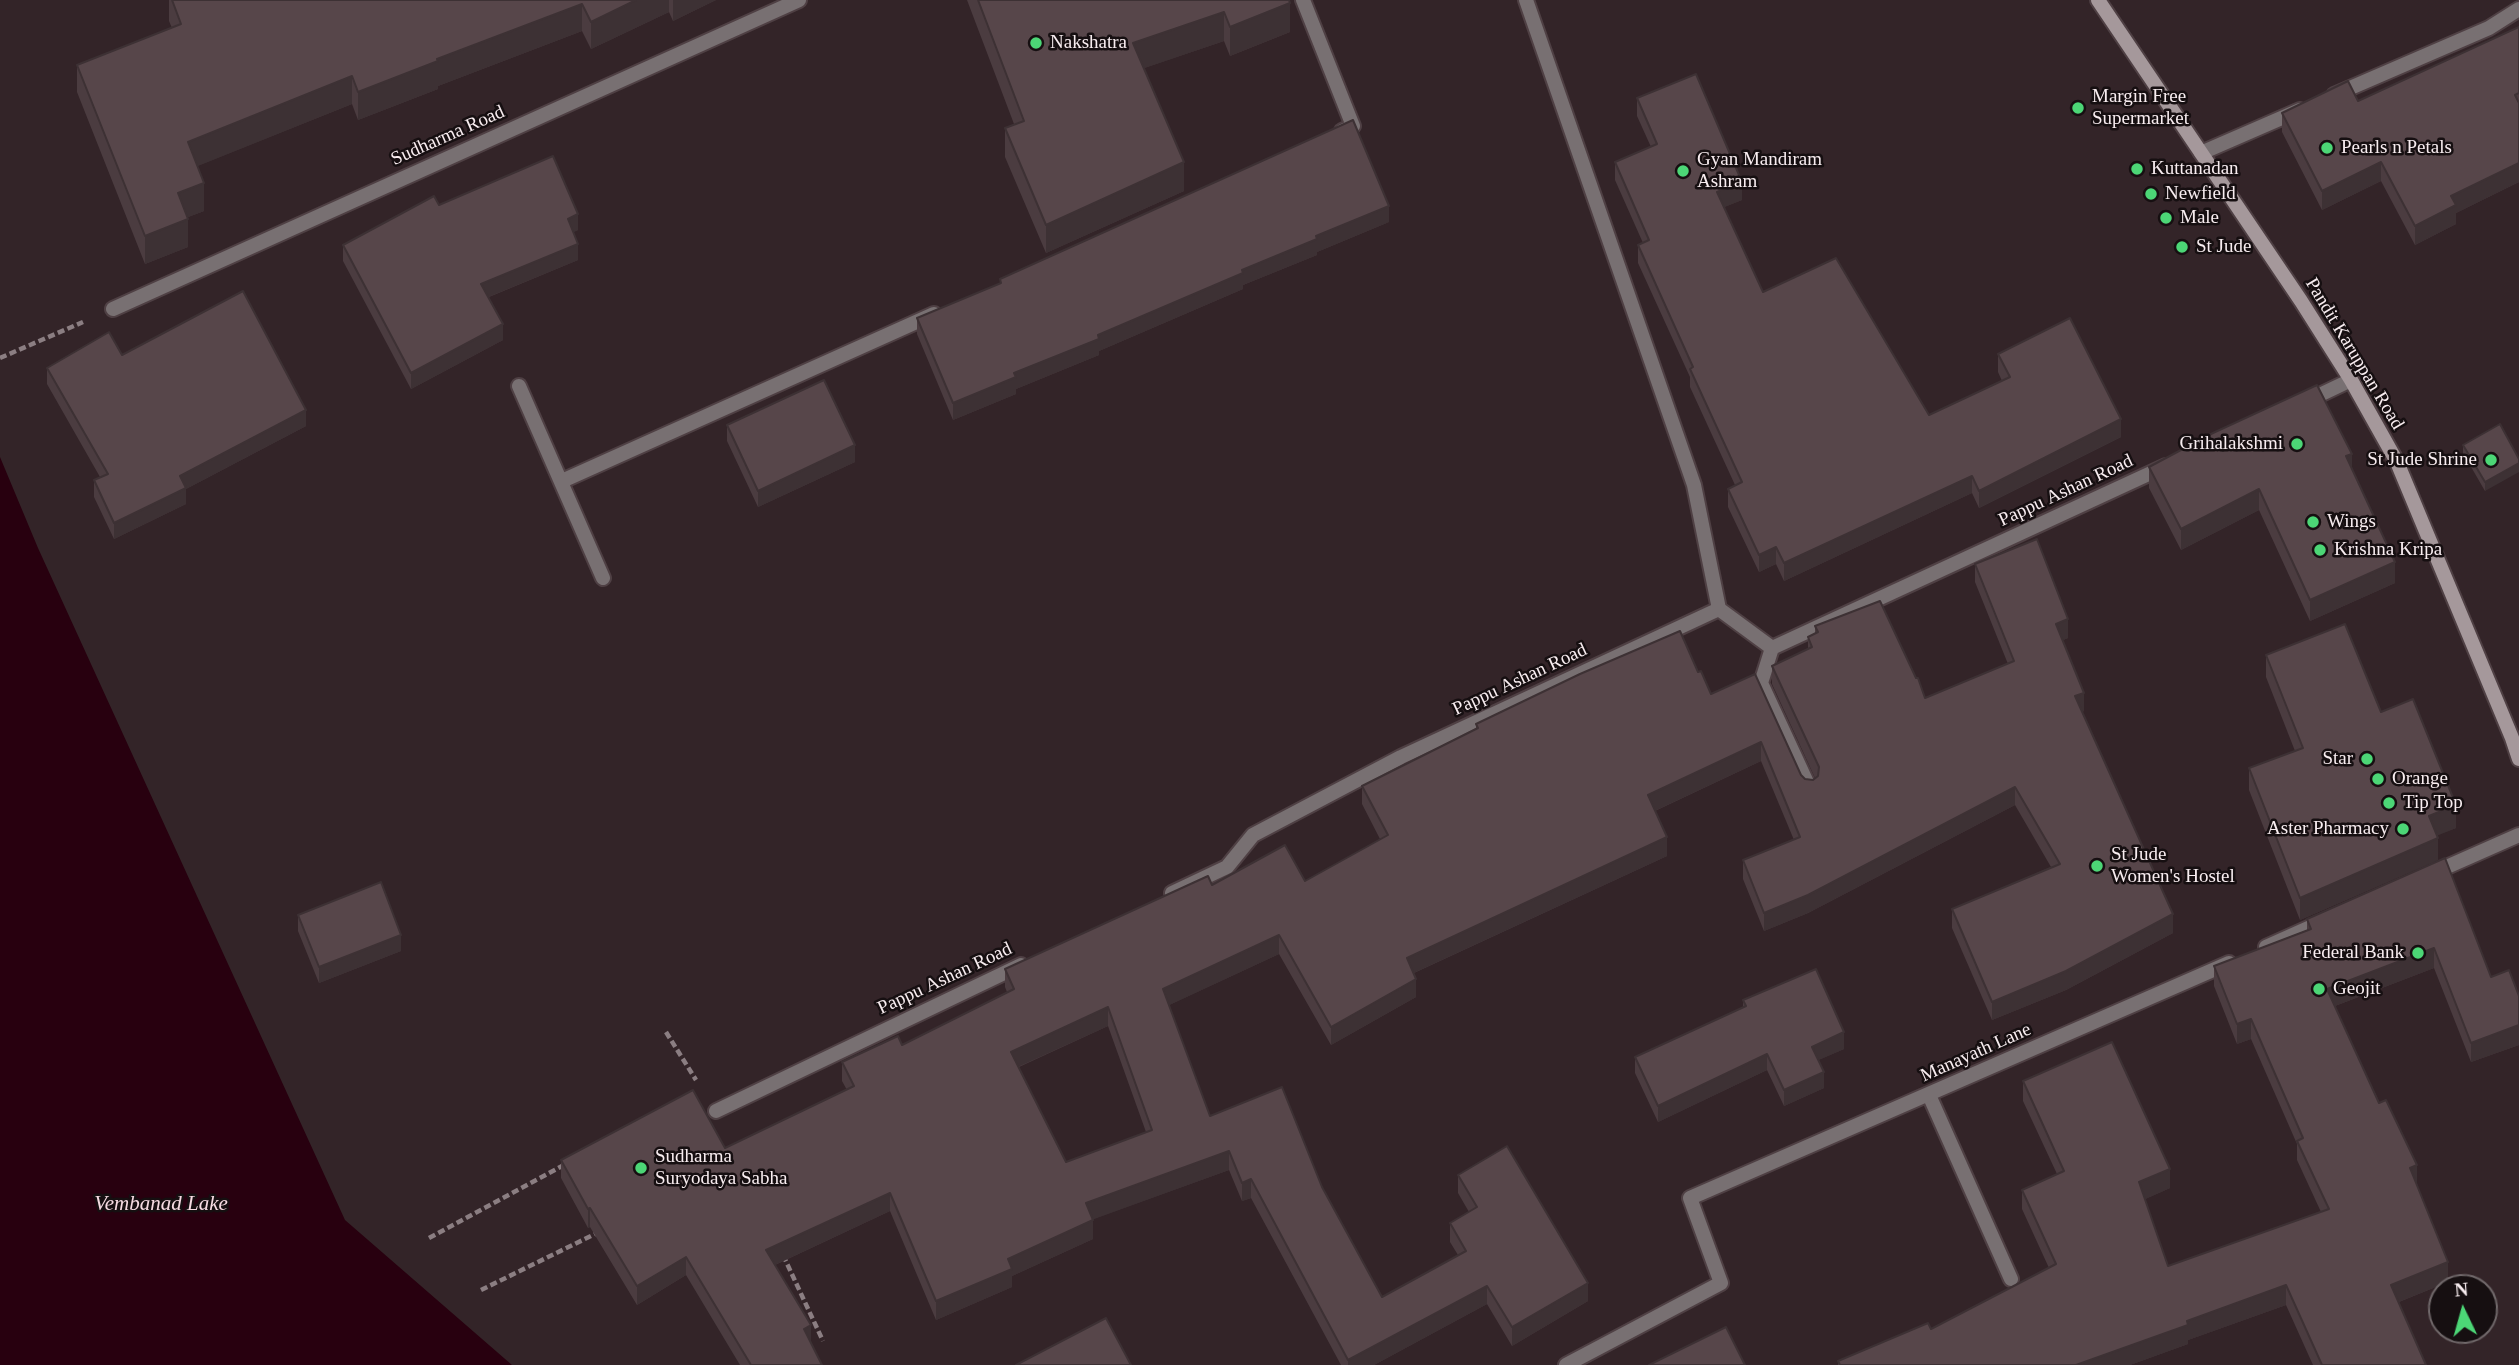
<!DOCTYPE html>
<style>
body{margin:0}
#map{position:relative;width:2519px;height:1365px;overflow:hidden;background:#332428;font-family:Georgia,serif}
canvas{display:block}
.north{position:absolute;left:2428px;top:1274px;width:70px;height:70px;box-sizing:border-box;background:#160f11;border:2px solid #70686a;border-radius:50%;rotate:355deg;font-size:19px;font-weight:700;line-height:28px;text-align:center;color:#f8edf0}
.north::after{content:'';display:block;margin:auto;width:24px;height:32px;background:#4cd676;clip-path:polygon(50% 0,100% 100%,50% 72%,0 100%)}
</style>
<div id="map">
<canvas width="2519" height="1365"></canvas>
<div class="north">N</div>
</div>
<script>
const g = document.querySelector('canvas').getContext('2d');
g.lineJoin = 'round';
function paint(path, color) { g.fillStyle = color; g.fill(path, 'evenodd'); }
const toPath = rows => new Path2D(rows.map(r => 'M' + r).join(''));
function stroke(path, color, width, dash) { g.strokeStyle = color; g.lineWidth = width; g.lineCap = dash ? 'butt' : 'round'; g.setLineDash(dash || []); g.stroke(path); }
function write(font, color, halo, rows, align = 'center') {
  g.font = font + ' Georgia,serif'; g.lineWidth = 5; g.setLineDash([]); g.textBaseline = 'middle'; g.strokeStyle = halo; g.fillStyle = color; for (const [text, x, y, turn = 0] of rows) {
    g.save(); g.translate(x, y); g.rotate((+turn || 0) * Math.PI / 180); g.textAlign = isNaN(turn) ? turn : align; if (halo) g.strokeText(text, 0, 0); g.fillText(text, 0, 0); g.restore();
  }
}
paint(toPath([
 [0,457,38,548,345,1220,512,1365,0,1365]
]), '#28000f');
const service = toPath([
 [1303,0,1353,126,1342,131],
 [519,386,603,578],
 [562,481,934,314],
 [1772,648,1761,683,1810,789],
 [1929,1095,2011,1279]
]);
const minor = toPath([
 [1526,0,1694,485,1719,609],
 [2334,95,2489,28,2519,9],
 [2201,153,2300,110],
 [113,309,799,0],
 [2305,402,2351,380],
 [1719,609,1772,648,2166,466],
 [2433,873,2519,835],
 [1172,893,1227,867,1253,835,1401,757,1719,609],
 [2266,947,2322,922],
 [716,1111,1021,965],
 [1566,1365,1721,1283,1690,1198,2229,963]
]);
const secondary = toPath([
 [2098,0,2301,301,2351,380,2397,462,2512,738,2519,759]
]);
stroke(service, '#4f4044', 18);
stroke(minor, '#4f4044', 18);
stroke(secondary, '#4f4044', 18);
stroke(toPath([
 [0,358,83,322],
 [666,1032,696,1080],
 [429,1238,564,1165],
 [783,1255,823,1341],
 [481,1290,597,1233]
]), '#8b7e82', 4.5, [7, 3.5]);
stroke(service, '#787072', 14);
stroke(minor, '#787072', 14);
stroke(secondary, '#a5989b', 14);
paint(toPath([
 [169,0,716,0,673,21,669,12,591,49,582,31,438,86,438,89,358,120,352,104,197,166,204,211,188,217,188,247,145,264,77,92,77,65,172,28,169,21],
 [967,0,1289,0,1290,32,1230,56,1224,41,1144,68,1184,191,1046,253,1005,157,1005,128,1014,124],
 [2519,27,2519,182,2456,213,2456,224,2415,245,2381,181,2322,210,2282,132,2282,113,2358,101],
 [1637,98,1742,200,1724,207,1763,292,1929,415,2002,381,1998,372,1998,354,2121,437,1979,508,1972,493,1784,581,1776,564,1759,572,1728,507,1728,489,1735,485,1690,387,1690,377,1638,263,1638,245,1643,243,1615,180,1615,162,1651,147,1637,116],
 [439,205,578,230,573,232,578,260,489,297,503,340,411,389,343,261,343,245],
 [1389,222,1317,252,1317,255,1243,285,1243,289,1099,351,1099,355,1016,389,1016,394,953,420,917,334,917,318,1000,283,1000,279],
 [122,355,306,426,186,489,186,504,114,539,94,497,94,480,100,477,47,384,47,368],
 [727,425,855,462,758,507,727,441],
 [2463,445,2519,459,2485,491,2463,453],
 [2149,467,2352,468,2395,583,2310,621,2259,510,2181,550,2149,488],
 [1975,564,2068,638,2063,640,2084,711,2082,712,2173,933,2066,990,1992,1020,1952,928,1952,909,2051,867,2015,805,1808,913,1764,931,1743,879,1743,860,1794,840,1761,761,1655,811,1667,856,1414,973,1416,997,1331,1045,1279,954,1169,1005,1210,1116,1322,1187,1382,1297,1458,1255,1450,1242,1450,1223,1469,1212,1458,1193,1458,1175,1588,1301,1512,1346,1487,1304,1374,1365,1341,1365,1251,1198,1242,1201,1229,1170,1093,1219,1093,1239,1012,1276,1012,1287,936,1320,890,1211,775,1265,822,1365,740,1365,686,1275,637,1305,590,1227,588,1228,561,1178,561,1160,725,1148,847,1090,842,1081,842,1062,902,1045,1007,992,1005,987,1005,969,1212,885,1305,881,1380,839,1362,804,1362,786,1476,728,1476,724,1698,672,1711,694,1805,779,1813,780,1815,778,1772,684,1772,666,1808,649,1808,637,1815,633,1815,626,1925,698,2008,664,1975,582],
 [1108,1026,1146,1132,1066,1162,1019,1067],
 [2266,655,2381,712,2456,828,2437,835,2438,860,2300,920,2249,790,2249,768,2295,751,2266,677],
 [2445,858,2491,977,2519,996,2519,1045,2471,1062,2434,968,2335,1006,2417,1184,2448,1282,2399,1302,2426,1365,2313,1365,2286,1305,2188,1340,2188,1344,2130,1365,1838,1365,1838,1361,1931,1329,2049,1268,2022,1209,2022,1190,2057,1174,2023,1101,2023,1081,2170,1188,2145,1199,2168,1266,2321,1212,2297,1160,2297,1144,2251,1039,2237,1044,2214,986,2214,966,2307,930,2307,919],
 [298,915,401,951,319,983,298,931],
 [1743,1000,1844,1049,1818,1060,1824,1088,1784,1106,1767,1070,1658,1122,1635,1073,1635,1057,1743,1007]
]), '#4b3c40');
paint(toPath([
 [636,0,669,0,669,12,591,49,591,22],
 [673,0,716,0,673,21],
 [1290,3,1290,32,1230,56,1230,27],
 [582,4,582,31,438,86,438,89,358,120,358,92,437,59],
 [1224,12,1224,41,1133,72,1133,43],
 [352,76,352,104,188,170,188,142],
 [1184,162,1184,191,1046,253,1046,225],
 [2381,162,2381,181,2322,210,2322,191],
 [2519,163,2519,182,2456,213,2456,224,2415,245,2415,226,2451,196],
 [1742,182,1742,200,1717,210,1717,192],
 [204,183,204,211,178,221,178,193],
 [1389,206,1389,222,1317,252,1317,255,1243,285,1243,289,1099,351,1099,355,1016,389,1016,394,953,420,953,403,1014,373,1316,236],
 [578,214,578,230,568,235,568,219],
 [188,219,188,247,145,264,145,236],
 [578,244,578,260,481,300,481,284],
 [503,324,503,340,411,389,411,373],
 [306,410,306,426,186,489,186,504,114,539,114,523,180,476],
 [2121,419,2121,437,1979,508,1979,491],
 [855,445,855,462,758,507,758,491],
 [2352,454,2352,475,2346,456],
 [2519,463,2519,472,2485,491,2485,482],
 [1972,476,1972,493,1784,581,1784,563],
 [2259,489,2259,510,2181,550,2181,529],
 [1776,547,1776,564,1759,572,1759,555],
 [2395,562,2395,583,2310,621,2310,600],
 [2068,619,2068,638,2056,643,2056,624],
 [2084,693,2084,711,2075,715,2075,696],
 [1761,742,1761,761,1648,814,1648,795],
 [2015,787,2015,805,1808,913,1764,931,1764,913],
 [2456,805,2456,828,2429,839,2429,816],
 [1667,837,1667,856,1407,976,1407,958],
 [2438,838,2438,860,2300,920,2300,898],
 [2173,914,2173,933,2066,990,1992,1020,1992,1002],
 [401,935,401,951,319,983,319,967],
 [1279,935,1279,954,1163,1008,1163,989],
 [2434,948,2434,968,2327,1009,2327,989],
 [1416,979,1416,997,1331,1045,1331,1027],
 [1108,1007,1108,1026,1011,1070,1011,1052],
 [2251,1019,2251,1039,2237,1044,2237,1024],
 [2519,1025,2519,1045,2471,1062,2471,1043],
 [1844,1032,1844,1049,1812,1063,1812,1047],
 [1767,1054,1767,1070,1658,1122,1658,1106],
 [1824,1072,1824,1088,1784,1106,1784,1090],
 [1229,1151,1229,1170,1086,1222,1086,1203],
 [2417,1165,2417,1185,2410,1168],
 [2170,1169,2170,1188,2139,1202,2139,1182],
 [1251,1179,1251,1198,1242,1201,1242,1183],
 [890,1193,890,1211,766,1269,766,1250],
 [590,1208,590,1227,588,1228,588,1209],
 [1093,1220,1093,1239,1012,1276,1012,1287,936,1320,936,1301,1008,1259],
 [686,1257,686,1275,637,1305,637,1286],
 [2448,1262,2448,1282,2391,1305,2391,1285],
 [1588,1283,1588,1301,1512,1346,1512,1327],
 [2286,1285,2286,1305,2188,1340,2188,1344,2130,1365,2076,1365,2187,1321],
 [1487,1286,1487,1304,1374,1365,1348,1365,1348,1360],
 [811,1325,811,1343,804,1329]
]), '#3d3134');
const building = toPath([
 [172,0,636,0,591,22,582,4,437,59,438,61,358,92,352,76,188,142,204,183,178,193,188,219,145,236,77,65,181,24,172,0],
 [978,0,1289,0,1290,3,1230,27,1224,12,1133,43,1184,162,1046,225,1005,128,1024,121,978,0],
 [2519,27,2519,93,2515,95,2519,103,2519,163,2451,196,2456,205,2415,226,2381,162,2322,191,2282,113,2348,81,2358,101,2519,27],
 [1696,74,1742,182,1717,192,1763,292,1836,258,1929,415,2010,377,1998,354,2070,318,2121,419,1979,491,1972,476,1784,563,1776,547,1759,555,1728,489,1742,482,1690,369,1693,367,1638,245,1649,240,1615,162,1657,144,1637,98,1696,74],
 [1353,120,1389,206,1316,236,1317,239,1242,270,1243,273,1098,335,1099,339,1014,373,1016,377,953,403,917,318,1001,283,1000,279,1353,120],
 [553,156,578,214,568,219,578,244,481,284,503,324,411,373,343,245,434,196,439,205,553,156],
 [243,291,306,410,180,476,186,488,114,523,94,480,108,474,47,368,109,332,122,355,243,291],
 [824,380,855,445,758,491,727,425,824,380],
 [2317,385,2352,454,2346,456,2395,562,2310,600,2259,489,2181,529,2149,467,2213,433,2317,385],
 [2500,424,2519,459,2519,463,2485,482,2463,445,2500,424],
 [2037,539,2068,619,2056,624,2084,693,2075,696,2173,914,2066,971,1992,1002,1952,909,2060,864,2015,787,1808,895,1764,913,1743,860,1800,837,1761,742,1648,795,1667,837,1407,958,1416,979,1331,1027,1279,935,1163,989,1210,1116,1282,1087,1322,1187,1382,1297,1466,1251,1450,1223,1477,1207,1458,1175,1507,1146,1588,1283,1512,1327,1487,1286,1348,1360,1251,1179,1242,1183,1229,1151,1086,1203,1093,1220,1008,1259,1012,1269,936,1301,890,1193,766,1250,811,1325,804,1329,822,1365,751,1365,686,1257,637,1286,590,1208,588,1209,561,1160,693,1090,725,1148,854,1086,842,1062,898,1036,902,1045,1014,989,1005,969,1208,876,1212,885,1285,845,1305,881,1388,835,1362,786,1478,728,1476,724,1580,674,1680,631,1698,672,1701,671,1711,694,1755,674,1801,775,1805,779,1813,780,1818,776,1819,767,1772,666,1812,647,1808,637,1818,632,1815,626,1880,601,1916,678,1918,678,1925,698,2014,661,1975,564,2037,539],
 [1108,1007,1152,1130,1066,1162,1011,1052,1108,1007],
 [2345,624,2381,712,2413,699,2456,805,2429,816,2438,838,2300,898,2249,768,2303,748,2266,655,2345,624],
 [2445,858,2491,977,2509,970,2519,996,2519,1025,2471,1043,2434,948,2327,989,2379,1103,2386,1100,2417,1165,2410,1168,2448,1262,2391,1285,2426,1365,2322,1365,2286,1285,2187,1321,2188,1325,2076,1365,1840,1365,1838,1361,1928,1323,1931,1329,2056,1264,2022,1190,2064,1171,2023,1081,2112,1042,2170,1169,2139,1182,2168,1266,2329,1209,2297,1141,2303,1138,2251,1019,2237,1024,2214,966,2311,929,2307,919,2445,858],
 [381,882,401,935,319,967,298,915,381,882],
 [1816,969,1844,1032,1812,1047,1824,1072,1784,1090,1767,1054,1658,1106,1635,1057,1746,1006,1743,1000,1816,969],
 [1106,1318,1131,1365,1016,1365,1106,1318],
 [1726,1327,1745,1365,1649,1365,1726,1327]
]);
paint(building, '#57464a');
stroke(building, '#3d3134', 2);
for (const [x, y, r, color] of [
 [1036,43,7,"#4cd676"],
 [2078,108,7,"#4cd676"],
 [2327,148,7,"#4cd676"],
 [2137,169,7,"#4cd676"],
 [1683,171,7,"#4cd676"],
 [2151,194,7,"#4cd676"],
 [2166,218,7,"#4cd676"],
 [2182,247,7,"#4cd676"],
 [2297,444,7,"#4cd676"],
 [2491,460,7,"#4cd676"],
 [2313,522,7,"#4cd676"],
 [2320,550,7,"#4cd676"],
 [2367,759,7,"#4cd676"],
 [2378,779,7,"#4cd676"],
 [2389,803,7,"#4cd676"],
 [2403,829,7,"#4cd676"],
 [2097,866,7,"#4cd676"],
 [2418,953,7,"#4cd676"],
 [2319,989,7,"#4cd676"],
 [641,1168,7,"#4cd676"]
]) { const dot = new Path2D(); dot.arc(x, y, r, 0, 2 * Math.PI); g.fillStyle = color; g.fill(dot); stroke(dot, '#160f11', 2.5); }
write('19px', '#f8edf0', '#160f11', [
 ["Nakshatra",1050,43],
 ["Margin Free",2092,97],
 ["Supermarket",2092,119],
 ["Pearls n Petals",2341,148],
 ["Gyan Mandiram",1697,160],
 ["Ashram",1697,182],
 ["Kuttanadan",2151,169],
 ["Newfield",2165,194],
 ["Male",2180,218],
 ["St Jude",2196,247],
 ["Grihalakshmi",2283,444,"right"],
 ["St Jude Shrine",2477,460,"right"],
 ["Wings",2327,522],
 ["Krishna Kripa",2334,550],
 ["Star",2353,759,"right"],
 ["Orange",2392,779],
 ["Tip Top",2403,803],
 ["Aster Pharmacy",2389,829,"right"],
 ["St Jude",2111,855],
 ["Women's Hostel",2111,877],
 ["Federal Bank",2404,953,"right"],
 ["Geojit",2333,989],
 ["Sudharma",655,1157],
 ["Suryodaya Sabha",655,1179]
], 'left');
write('19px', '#f8edf0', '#160f11', [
 ["Sudharma Road",448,136,-24],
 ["Pandit Karuppan Road",2354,354,59],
 ["Pappu Ashan Road",2066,491,-25],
 ["Pappu Ashan Road",1520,680,-25],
 ["Pappu Ashan Road",945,979,-25],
 ["Manayath Lane",1976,1053,-24]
]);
write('italic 21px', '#f6dbe2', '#160f11', [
 ["Vembanad Lake",161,1204]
]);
</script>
